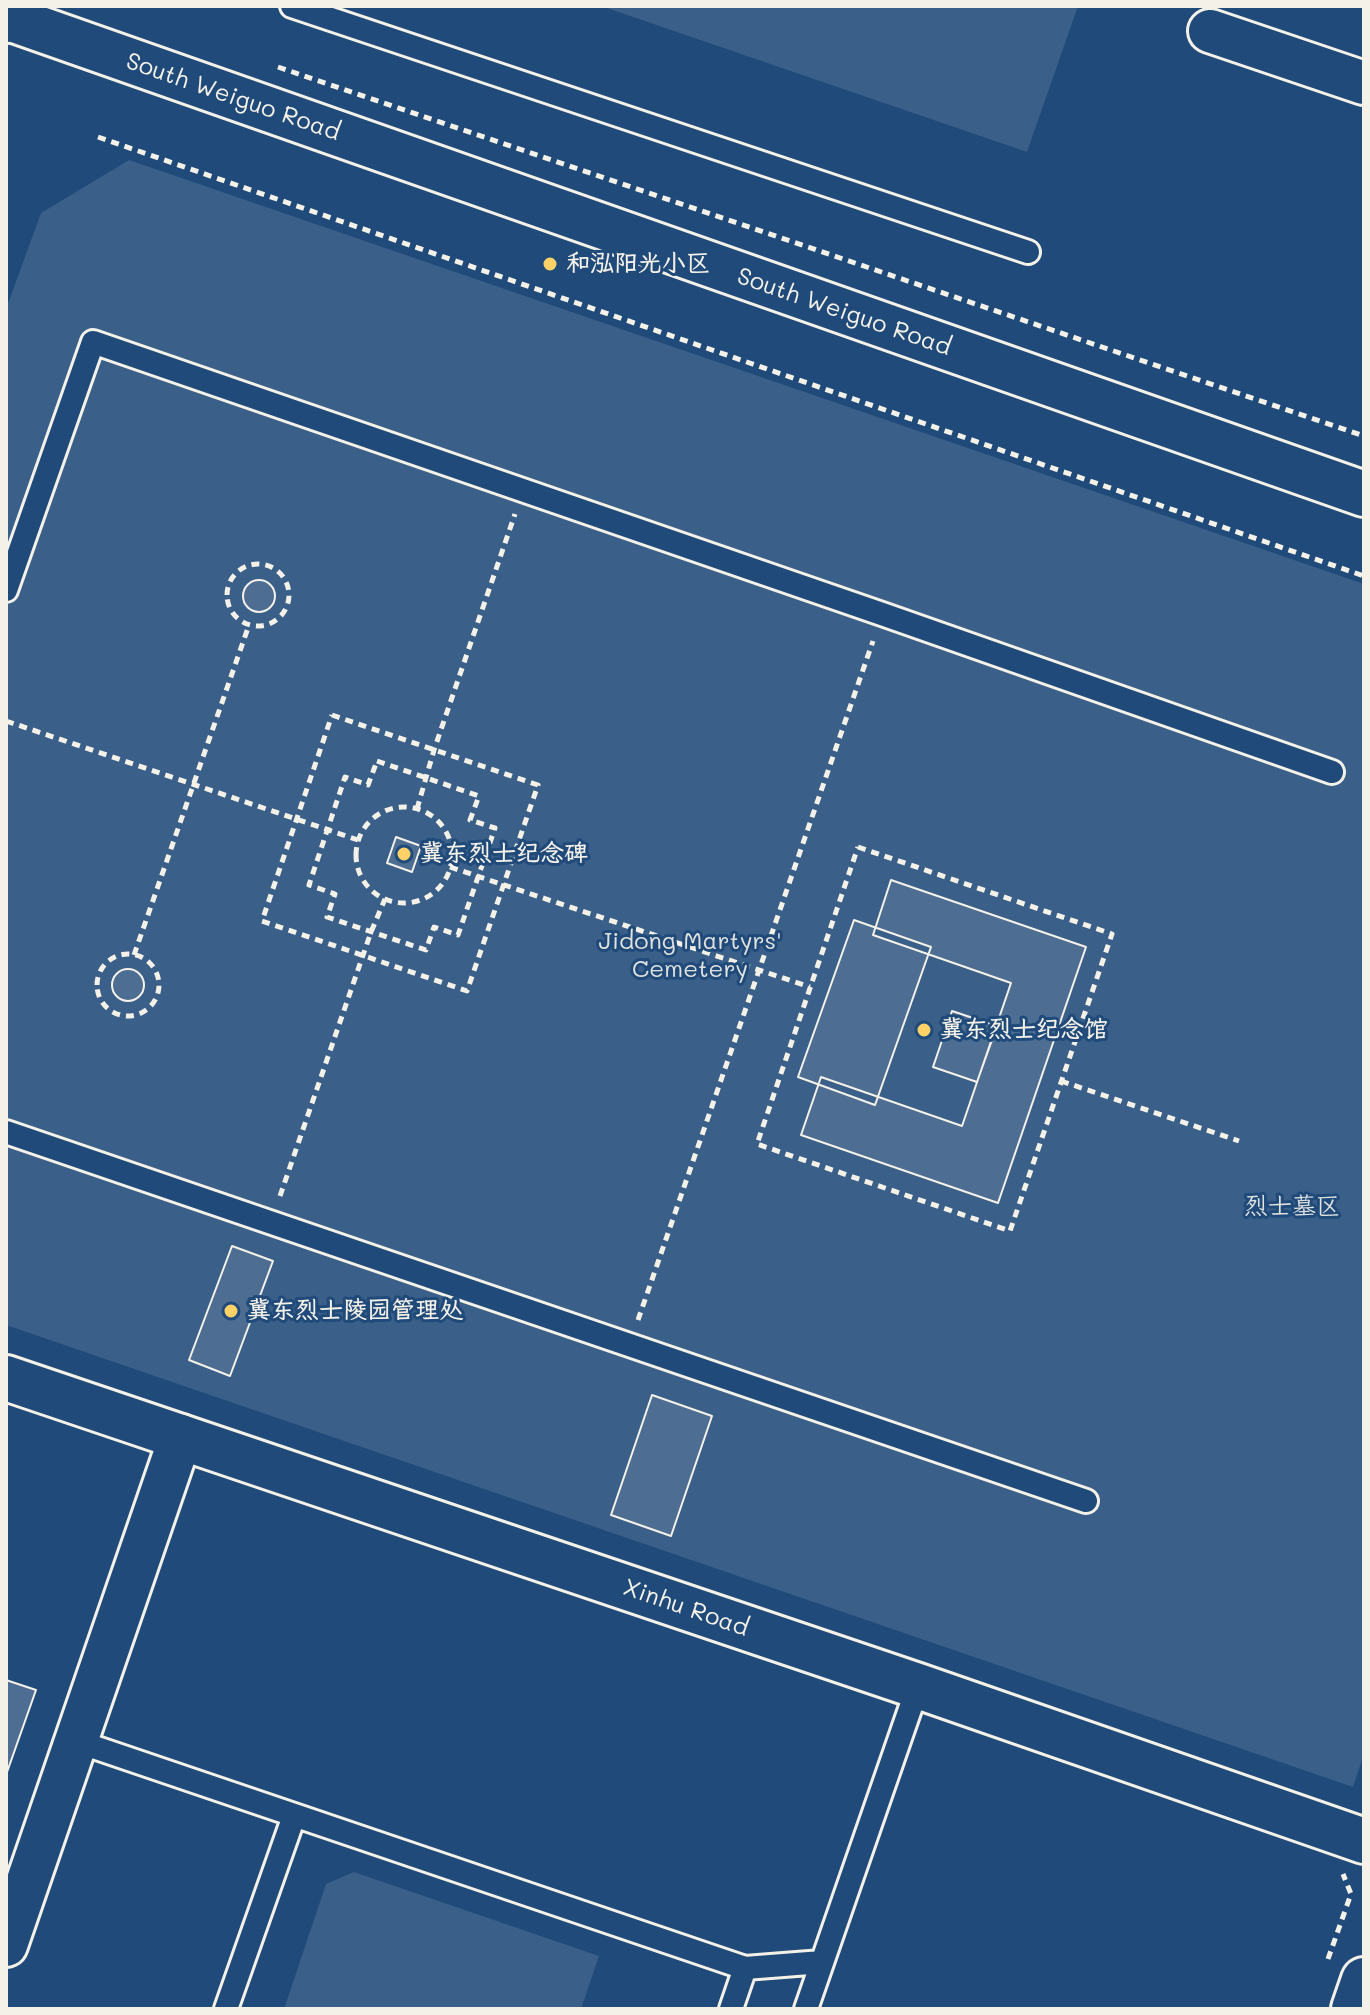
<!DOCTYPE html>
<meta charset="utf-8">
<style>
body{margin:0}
#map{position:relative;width:1370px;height:2015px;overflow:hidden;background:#1f4a7a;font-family:Mali,sans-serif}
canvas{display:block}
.frame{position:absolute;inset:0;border:8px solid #f4f1e8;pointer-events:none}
</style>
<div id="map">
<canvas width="1370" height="2015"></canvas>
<div class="frame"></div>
</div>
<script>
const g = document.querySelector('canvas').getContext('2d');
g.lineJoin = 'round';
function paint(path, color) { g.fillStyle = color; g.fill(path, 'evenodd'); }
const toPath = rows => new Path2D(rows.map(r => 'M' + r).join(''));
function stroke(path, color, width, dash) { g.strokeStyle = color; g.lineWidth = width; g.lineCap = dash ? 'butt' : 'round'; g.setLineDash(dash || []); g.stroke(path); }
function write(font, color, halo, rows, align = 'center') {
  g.font = font + ' Mali,"LXGW WenKai TC",sans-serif'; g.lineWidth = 6; g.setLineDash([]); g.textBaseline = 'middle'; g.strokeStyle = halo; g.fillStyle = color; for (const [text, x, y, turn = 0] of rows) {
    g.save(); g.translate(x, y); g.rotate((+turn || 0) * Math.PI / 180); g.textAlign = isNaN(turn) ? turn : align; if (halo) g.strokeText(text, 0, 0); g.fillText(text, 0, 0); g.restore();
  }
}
paint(toPath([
 [601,6,1078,6,1027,152],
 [129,160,1364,584,1364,1754,1353,1787,6,1325,6,309,41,213],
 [354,1872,599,1956,581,2009,284,2009,326,1884]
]), '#3a5f88');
const building = toPath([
 '243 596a16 16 0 1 1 32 0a16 16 0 1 1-32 0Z',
 [396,837,421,846,412,872,387,863,396,837],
 [891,880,1086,947,998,1203,801,1135,821,1077,962,1126,1011,983,873,935,891,880],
 [854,920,931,947,875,1105,798,1077,854,920],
 '112 985a16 16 0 1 1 32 0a16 16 0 1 1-32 0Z',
 [952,1011,997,1026,977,1082,933,1067,952,1011],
 [232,1246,273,1261,230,1376,189,1360,232,1246],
 [652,1395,712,1416,671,1536,611,1515,652,1395],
 [6,1680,36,1690,6,1775,6,1680]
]);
paint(building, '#4d6e92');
stroke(building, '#f4f1e8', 2);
const lane = toPath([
 [292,6,1028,252],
 [6,590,93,342,882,614,1332,772],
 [6,1132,1086,1501],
 [76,1741,745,1968,822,1962],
 [226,2009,294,1816],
 [731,2009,745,1968],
 [806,2009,918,1686]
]);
const street = toPath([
 [1210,31,1364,83],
 [6,1945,181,1436]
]);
const secondary = toPath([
 [6,17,1364,494],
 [6,1378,918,1686,1364,1841],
 [1354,2009,1364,1980]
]);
const primary = toPath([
 [6,20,11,6]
]);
stroke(lane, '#f4f1e8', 28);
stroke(street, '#f4f1e8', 48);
stroke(secondary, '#f4f1e8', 50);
stroke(primary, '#f4f1e8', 50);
stroke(toPath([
 [278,67,1364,436],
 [98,137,1364,576],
 '227 595a31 31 0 1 1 62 0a31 31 0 1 1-62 0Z',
 [332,715,538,785,467,991,262,921,332,715],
 [6,721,358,840],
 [377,761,479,796,470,820,495,828,458,935,434,927,426,950,327,917,335,894,309,885,345,777,368,785,377,761],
 '356 855a48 48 0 1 1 96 0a48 48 0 1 1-96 0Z',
 [417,809,434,750,515,514],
 [858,847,1112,934,1010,1231,757,1144,858,847],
 [450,867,810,987],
 '97 985a31 31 0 1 1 62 0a31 31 0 1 1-62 0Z',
 [134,955,249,625],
 [1061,1081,1239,1141],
 [280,1196,371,932,385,899],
 [638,1320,873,641],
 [1328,1959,1351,1894,1343,1874]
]), '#f4f1e8', 5, [8, 6]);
stroke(lane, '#1f4a7a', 22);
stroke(street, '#1f4a7a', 42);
stroke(secondary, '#1f4a7a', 44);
stroke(primary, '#1f4a7a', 44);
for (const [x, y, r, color] of [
 [550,264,8,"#ffd166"],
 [404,854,8,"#ffd166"],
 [924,1030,8,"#ffd166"],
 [231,1311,8,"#ffd166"]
]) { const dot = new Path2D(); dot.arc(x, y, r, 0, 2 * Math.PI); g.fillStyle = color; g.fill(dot); stroke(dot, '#1f4a7a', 3); }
write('24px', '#f4f1e8', '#1f4a7a', [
 ["South Weiguo Road",233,97,19],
 ["South Weiguo Road",844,312,19],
 ["Xinhu Road",686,1608,19]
]);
write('bold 24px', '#f4f1e8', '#1f4a7a', [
 ["和泓阳光小区",566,264],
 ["冀东烈士纪念碑",420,854],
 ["冀东烈士纪念馆",940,1030],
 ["冀东烈士陵园管理处",247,1311]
], 'left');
write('24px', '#e1e2de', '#1f4a7a', [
 ["Jidong Martyrs'",690,942],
 ["Cemetery",690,970],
 ["烈士墓区",1292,1207]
]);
</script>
